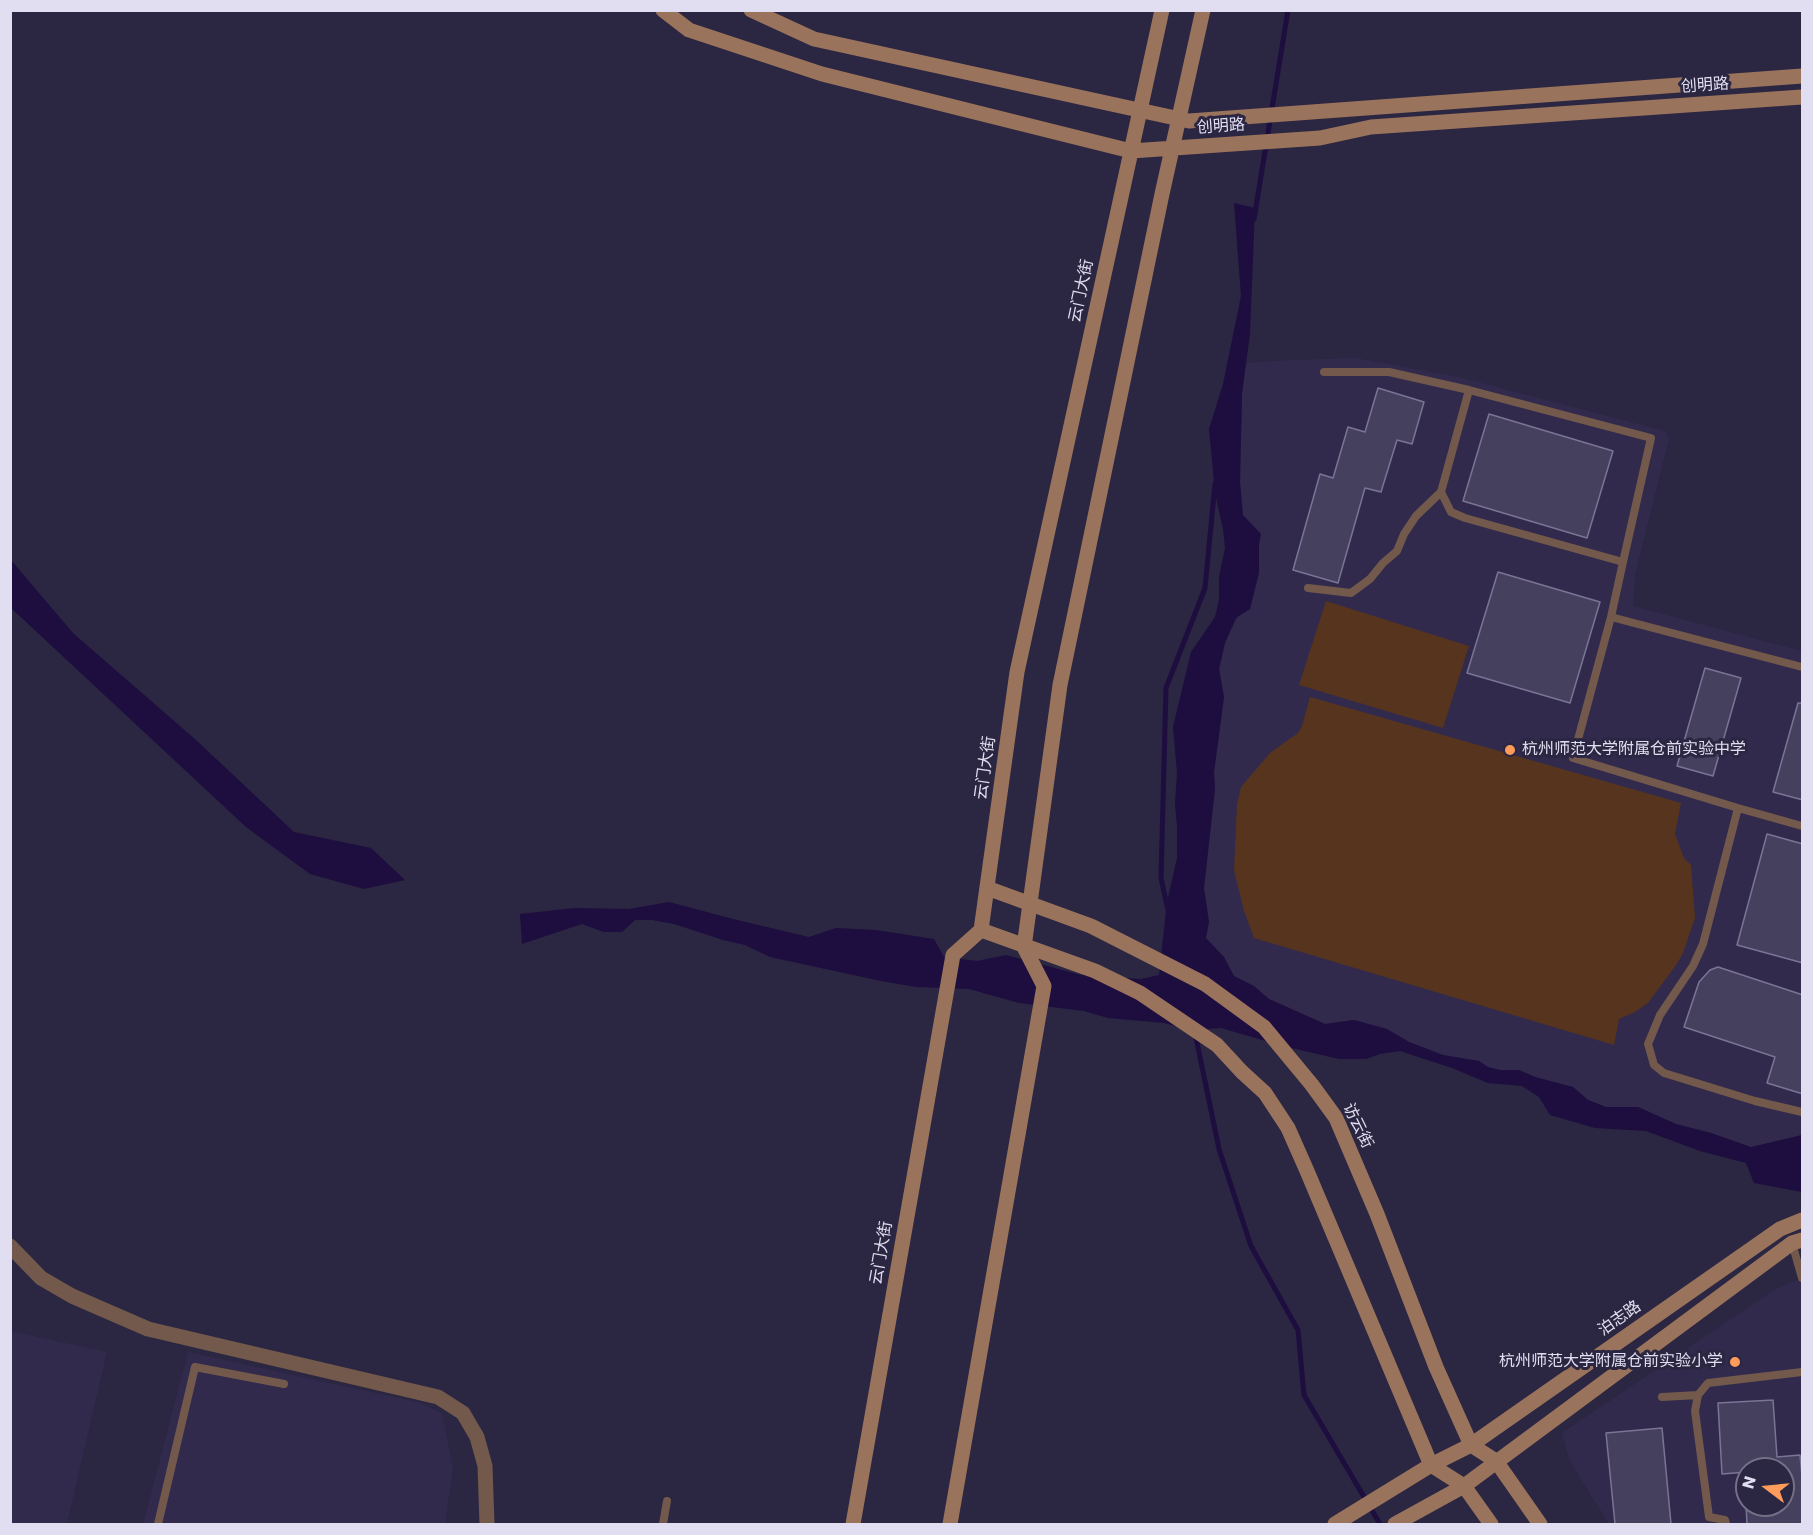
<!DOCTYPE html>
<meta charset="utf-8">
<style>
body{margin:0}
#map{position:relative;width:1813px;height:1535px;overflow:hidden;background:#2b2641;font-family:Poppins,sans-serif}
canvas{display:block}
.frame{position:absolute;inset:0;border:12px solid #e1def1;pointer-events:none}
.north{position:absolute;left:1735px;top:1457px;width:60px;height:60px;box-sizing:border-box;background:#2b2641;border:2px solid #747087;border-radius:50%;rotate:286deg;font-size:16px;font-weight:700;line-height:24px;text-align:center;color:#e1def1}
.north::after{content:'';display:block;margin:auto;width:21px;height:27px;background:#ff9b5b;clip-path:polygon(50% 0,100% 100%,50% 72%,0 100%)}
</style>
<div id="map">
<canvas width="1813" height="1535"></canvas>
<div class="frame"></div>
<div class="north">N</div>
</div>
<script>
const g = document.querySelector('canvas').getContext('2d');
g.lineJoin = 'round';
function paint(path, color) { g.fillStyle = color; g.fill(path, 'evenodd'); }
const toPath = rows => new Path2D(rows.map(r => 'M' + r).join(''));
function stroke(path, color, width, dash) { g.strokeStyle = color; g.lineWidth = width; g.lineCap = dash ? 'butt' : 'round'; g.setLineDash(dash || []); g.stroke(path); }
function write(font, color, halo, rows, align = 'center') {
  g.font = font + ' Poppins,"Noto Sans SC",sans-serif'; g.lineWidth = 6; g.setLineDash([]); g.textBaseline = 'middle'; g.strokeStyle = halo; g.fillStyle = color; for (const [text, x, y, turn = 0] of rows) {
    g.save(); g.translate(x, y); g.rotate((+turn || 0) * Math.PI / 180); g.textAlign = isNaN(turn) ? turn : align; if (halo) g.strokeText(text, 0, 0); g.fillText(text, 0, 0); g.restore();
  }
}
paint(toPath([
 [1356,358,1459,377,1665,431,1669,439,1635,575,1633,606,1802,651,1802,1135,1751,1148,1711,1133,1676,1124,1638,1107,1606,1107,1588,1100,1573,1087,1535,1077,1519,1070,1500,1070,1488,1067,1479,1061,1443,1055,1409,1042,1386,1029,1354,1020,1325,1024,1269,999,1254,986,1234,976,1224,957,1205,938,1209,922,1204,888,1215,789,1214,772,1224,697,1219,669,1225,643,1259,573,1259,544,1261,534,1243,515,1240,482,1242,393,1246,363,1289,360],
 [1802,1278,1802,1524,1609,1524,1569,1460,1562,1433,1774,1290],
 [1747,1469,1783,1469,1783,1505,1747,1505],
 [11,1331,107,1352,67,1524,11,1524],
 [188,1352,417,1402,442,1413,453,1468,445,1524,143,1524]
]), '#312a4c');
paint(toPath([
 [1326,601,1469,646,1443,728,1299,685],
 [1310,697,1681,803,1675,834,1684,858,1691,865,1695,918,1683,953,1676,965,1648,1003,1635,1012,1619,1019,1614,1045,1254,938,1244,911,1234,870,1237,804,1241,787,1270,753,1298,733,1302,726]
]), '#57341e');
paint(toPath([
 [1234,203,1255,208,1250,334,1242,393,1240,482,1243,515,1261,534,1259,544,1259,573,1250,609,1236,618,1225,643,1219,669,1224,697,1214,772,1215,789,1204,888,1209,922,1206,938,1224,957,1234,976,1254,986,1269,999,1325,1024,1354,1020,1387,1029,1409,1042,1443,1055,1479,1061,1488,1067,1500,1070,1519,1070,1535,1077,1573,1087,1588,1100,1606,1107,1638,1107,1676,1124,1711,1133,1751,1147,1802,1135,1802,1192,1754,1183,1746,1163,1700,1151,1646,1131,1595,1128,1550,1115,1539,1097,1522,1086,1488,1083,1452,1068,1400,1051,1380,1054,1366,1059,1339,1059,1283,1046,1221,1028,1192,1030,1164,1023,1108,1018,1084,1011,1019,1003,969,989,916,987,881,981,770,957,745,945,723,940,674,924,652,920,635,920,622,932,604,932,582,924,522,944,520,914,574,908,629,909,669,902,733,919,809,937,836,928,876,930,934,939,944,957,977,961,1006,955,1081,975,1141,979,1159,975,1167,902,1177,858,1177,827,1175,803,1177,773,1173,727,1191,652,1215,617,1219,600,1219,577,1225,548,1223,529,1215,493,1209,429,1223,384,1241,296],
 [11,560,73,633,196,740,294,832,371,848,405,880,364,889,310,874,246,827,11,608]
]), '#1d0e3f');
stroke(toPath([
 [1254,219,1288,10],
 [1168,910,1161,878,1166,688,1205,588,1215,484],
 [1195,1033,1219,1149,1251,1246,1298,1330,1304,1395,1380,1524]
]), '#1d0e3f', 5);
const building = toPath([
 [1378,388,1424,402,1412,444,1397,440,1381,492,1365,488,1338,583,1293,570,1320,474,1333,478,1348,427,1365,432,1378,388],
 [1489,414,1613,451,1587,538,1463,501,1489,414],
 [1498,572,1600,602,1570,703,1467,673,1498,572],
 [1705,668,1741,678,1713,776,1677,766,1705,668],
 [1798,703,1803,703,1803,800,1773,792,1798,703],
 [1767,834,1803,844,1803,963,1737,945,1767,834],
 [1718,967,1803,995,1803,1094,1767,1083,1775,1057,1684,1027,1699,982,1710,970,1718,967],
 [1773,1400,1777,1457,1800,1455,1803,1487,1803,1524,1747,1524,1746,1505,1783,1505,1783,1469,1747,1469,1747,1472,1722,1474,1718,1403,1773,1400],
 [1662,1428,1671,1524,1615,1524,1606,1433,1662,1428]
]);
paint(building, '#45405d');
stroke(building, '#7a7595', 1.5);
stroke(toPath([
 [1324,372,1389,372,1469,390],
 [1308,588,1351,593,1370,579,1383,563,1397,551,1404,534,1416,516,1441,492],
 [1611,617,1623,562,1651,438,1469,390,1441,492,1451,512,1465,518,1623,562],
 [1738,808,1573,758,1611,617,1802,667],
 [1802,826,1738,808,1703,944,1693,966,1660,1015,1648,1044,1654,1065,1664,1073,1755,1101,1802,1112],
 [1792,1243,1802,1278],
 [1662,1397,1698,1395],
 [158,1524,195,1367,284,1384],
 [663,1524,667,1501],
 [1726,1524,1725,1520,1709,1517,1695,1411,1698,1395,1708,1383,1802,1372]
]), '#72594b', 8);
stroke(toPath([
 [10,1246,41,1278,72,1296,148,1329,438,1397,463,1413,477,1437,485,1466,487,1524]
]), '#72594b', 15);
stroke(toPath([
 [663,10,689,30,822,74,1131,151,1320,138,1371,127,1802,97],
 [751,10,814,39,1189,121,1802,76],
 [987,888,1091,926,1205,984,1264,1027,1312,1085,1336,1118,1377,1214,1436,1367,1471,1445,1496,1461,1540,1524],
 [981,930,1095,971,1140,993,1217,1045,1242,1072,1265,1093,1288,1128,1307,1171,1431,1465,1464,1486,1491,1524],
 [853,1524,953,955,981,930,1017,672,1162,10],
 [950,1524,1044,986,1024,947,1060,685,1162,194,1203,10],
 [1335,1524,1431,1465,1471,1445,1780,1229,1802,1220],
 [1395,1524,1464,1486,1792,1243,1802,1240]
]), '#9a735c', 15);
for (const [x, y, r, color] of [
 [1510,750,6,"#ff9b5b"],
 [1735,1362,6,"#ff9b5b"]
]) { const dot = new Path2D(); dot.arc(x, y, r, 0, 2 * Math.PI); g.fillStyle = color; g.fill(dot); stroke(dot, '#2b2641', 2); }
write('16px', '#e1def1', '#2b2641', [
 ["创明路",1705,86,-4],
 ["创明路",1221,127,-4],
 ["云门大街",1082,291,-78],
 ["云门大街",986,768,-82],
 ["访云街",1357,1126,64],
 ["云门大街",882,1253,-80],
 ["泊志路",1620,1319,-35]
]);
write('16px', '#e1def1', '#2b2641', [
 ["杭州师范大学附属仓前实验中学",1522,750],
 ["杭州师范大学附属仓前实验小学",1723,1362,"right"]
], 'left');
</script>
